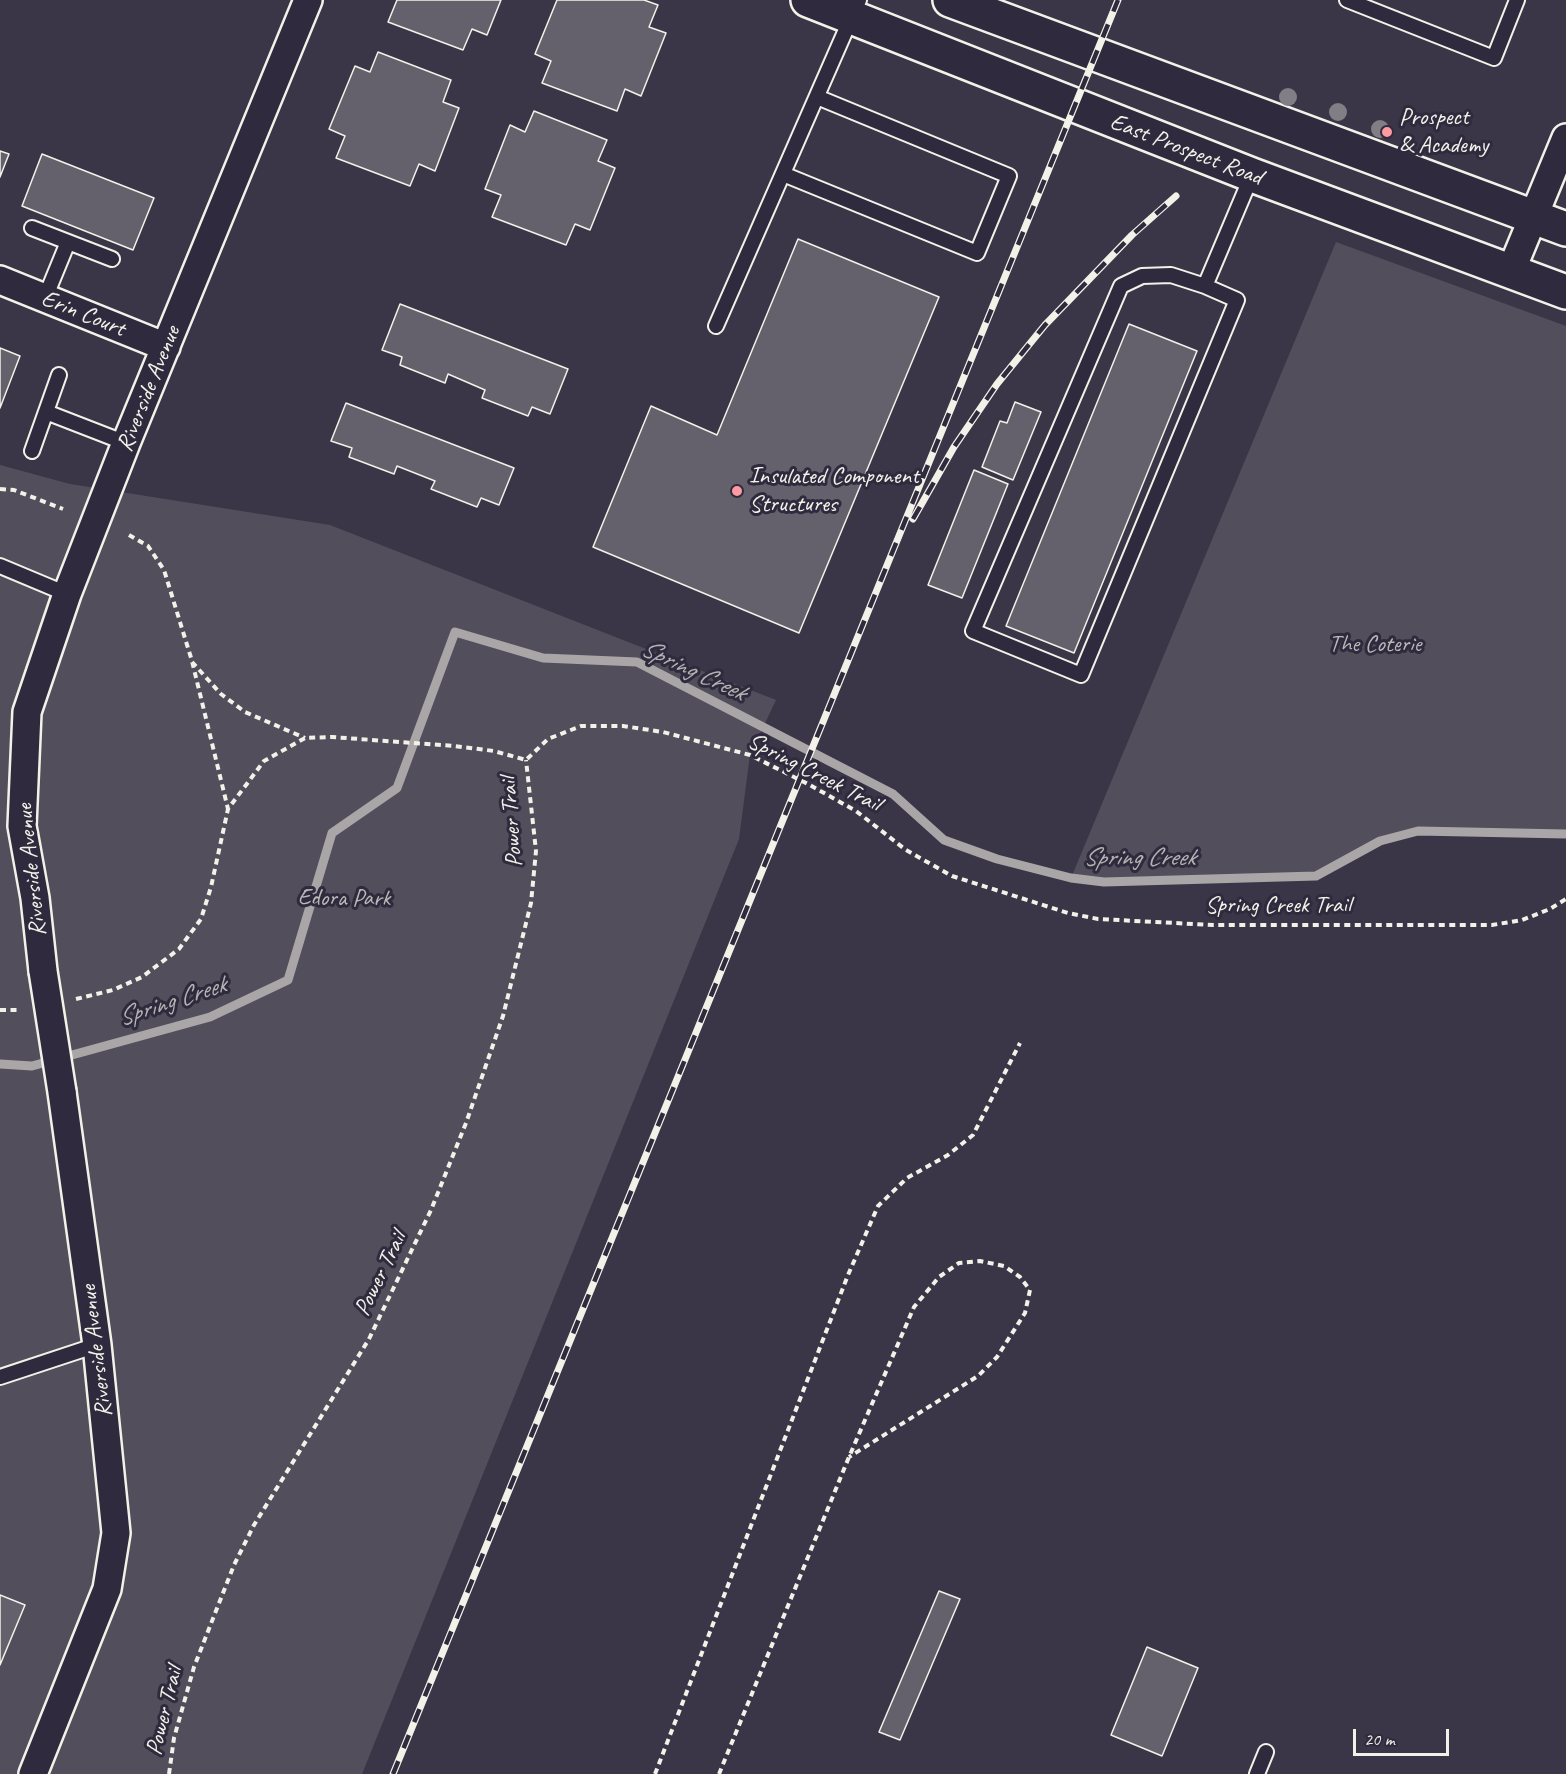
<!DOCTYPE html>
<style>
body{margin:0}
#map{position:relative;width:1566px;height:1774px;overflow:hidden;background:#3b3647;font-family:Caveat,sans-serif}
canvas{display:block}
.scale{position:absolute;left:1353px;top:1729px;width:96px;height:27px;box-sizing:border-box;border:3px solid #f4f1e8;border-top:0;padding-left:8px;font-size:18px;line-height:21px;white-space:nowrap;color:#f4f1e8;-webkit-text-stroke:4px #2f2a3d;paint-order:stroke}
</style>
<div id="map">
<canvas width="1566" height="1774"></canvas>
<div class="scale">20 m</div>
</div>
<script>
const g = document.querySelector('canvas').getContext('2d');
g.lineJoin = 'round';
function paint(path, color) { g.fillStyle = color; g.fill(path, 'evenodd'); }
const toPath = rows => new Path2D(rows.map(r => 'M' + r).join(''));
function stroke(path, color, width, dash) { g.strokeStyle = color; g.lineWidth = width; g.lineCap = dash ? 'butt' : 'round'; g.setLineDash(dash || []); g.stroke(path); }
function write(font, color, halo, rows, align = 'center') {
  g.font = font + ' Caveat,sans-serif'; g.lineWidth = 6; g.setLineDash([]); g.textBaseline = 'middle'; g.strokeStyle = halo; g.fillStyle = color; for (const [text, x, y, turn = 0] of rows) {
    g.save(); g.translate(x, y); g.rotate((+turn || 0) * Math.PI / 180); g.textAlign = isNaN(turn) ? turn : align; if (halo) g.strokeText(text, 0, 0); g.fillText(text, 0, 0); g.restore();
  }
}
paint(toPath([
 [1336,242,1566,326,1566,834,1418,831,1380,841,1316,876,1104,882,1071,878],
 [0,465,70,484,330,525,776,700,750,755,739,839,362,1774,0,1774]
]), '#534e5c');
stroke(toPath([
 [0,1064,32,1066,210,1017,288,980,332,833,397,788,455,632,543,658,637,662,893,794,944,840,997,859,1071,878,1104,882,1316,876,1380,841,1418,831,1566,834]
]), '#aaa6a7', 9);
const building = toPath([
 [397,0,501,0,487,35,472,29,463,50,388,22,397,0],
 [557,0,644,0,658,5,649,27,666,33,641,96,625,89,617,111,542,83,551,61,535,54,557,0],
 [378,52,451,80,443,102,459,108,435,171,419,164,410,186,336,158,345,136,329,129,355,66,370,72,378,52],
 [534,111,607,140,598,161,615,168,590,230,575,224,566,245,492,217,501,195,485,189,510,125,525,132,534,111],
 [0,151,9,154,0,177,0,151],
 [42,154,154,198,133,250,22,206,42,154],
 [798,239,939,297,799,633,593,547,651,406,717,435,798,239],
 [400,304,568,369,550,414,532,407,528,416,482,398,485,390,448,374,445,383,400,365,402,357,382,350,400,304],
 [1129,324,1197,351,1074,653,1006,626,1129,324],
 [0,348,20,356,0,408,0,348],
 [1015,402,1041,412,1013,480,982,467,1000,421,1007,423,1015,402],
 [346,403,514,468,499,505,481,498,477,507,431,489,435,481,397,466,394,474,349,457,352,448,331,441,346,403],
 [974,470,1008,484,962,598,928,585,974,470],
 [939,1591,960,1599,900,1740,879,1732,939,1591],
 [0,1595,25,1605,0,1665,0,1595],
 [1147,1647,1198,1668,1162,1756,1111,1735,1147,1647]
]);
paint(building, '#65616c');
stroke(building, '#f4f1e8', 1.5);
const lane = toPath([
 [1347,0,1494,58,1517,0],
 [783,174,977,253,1009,176,817,97],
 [32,228,112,259],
 [1205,286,1171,275,1142,276,1121,286,973,631,1081,675,1237,300,1205,286,1252,175],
 [45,298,68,242],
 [716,326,859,0],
 [46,412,126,443],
 [32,451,59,375],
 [0,566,67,594],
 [0,1377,97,1345],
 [1257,1774,1266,1752]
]);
const street = toPath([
 [1511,271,1566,138],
 [0,280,166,347],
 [43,971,35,898,22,826,27,712,67,594,126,443,308,0],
 [33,1774,107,1589,116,1533,97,1345,62,1092]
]);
const primary = toPath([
 [808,0,1252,175,1566,292],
 [950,0,1566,229]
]);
stroke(lane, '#f4f1e8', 18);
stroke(street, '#f4f1e8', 32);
stroke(primary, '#f4f1e8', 38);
stroke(toPath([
 [0,489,14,490,63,509],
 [129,535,148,546,164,570,192,661,228,809],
 [192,662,221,694,245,712,305,738],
 [76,999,113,990,142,977,179,949,201,919,211,887,228,809,264,761,305,738,332,737,454,746,494,751,526,760,548,739,581,726,623,726,663,732,750,755,808,784,856,811,906,850,952,876,1068,913,1098,919,1213,925,1492,925,1522,920,1550,909,1566,899],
 [0,1010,19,1010],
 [169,1774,174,1738,194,1667,234,1565,254,1525,369,1339,431,1210,466,1123,503,1016,531,903,536,851,526,760],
 [655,1774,848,1275,878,1206,907,1178,948,1155,973,1135,1020,1043],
 [719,1774,849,1457,914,1307,939,1277,959,1263,980,1261,1004,1266,1020,1277,1030,1290,1025,1313,997,1357,978,1376,849,1457]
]), '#f4f1e8', 4, [6, 4.5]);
stroke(lane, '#2f2a3d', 14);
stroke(street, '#2f2a3d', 27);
stroke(primary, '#2f2a3d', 33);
const rail = toPath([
 [913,519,954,447,997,384,1045,325,1132,235,1176,196],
 [393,1774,1118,0]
]);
stroke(rail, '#f4f1e8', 7);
stroke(rail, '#2f2a3d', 4.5, [14]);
const streetBridge = toPath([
 [43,971,62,1092]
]);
stroke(streetBridge, '#f4f1e8', 32, []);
stroke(streetBridge, '#2f2a3d', 27);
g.fillStyle = '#827e85';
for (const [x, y] of [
 [1288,97],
 [1338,112],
 [1380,129]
]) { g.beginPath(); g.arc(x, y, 9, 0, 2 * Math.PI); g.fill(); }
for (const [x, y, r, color] of [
 [1387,132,6,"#ff9aa2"],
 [737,491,6,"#ff9aa2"]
]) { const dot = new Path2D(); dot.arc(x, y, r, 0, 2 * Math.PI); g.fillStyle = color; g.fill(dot); stroke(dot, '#2f2a3d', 2); }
write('24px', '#f4f1e8', '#2f2a3d', [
 ["Prospect",1399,118],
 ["& Academy",1399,146],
 ["Insulated Component",749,477],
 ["Structures",749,505]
], 'left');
write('24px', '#f4f1e8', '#2f2a3d', [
 ["East Prospect Road",1186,150,21],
 ["Erin Court",83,314,22],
 ["Riverside Avenue",149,389,-68],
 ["Spring Creek Trail",814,773,27],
 ["Power Trail",512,822,-94],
 ["Riverside Avenue",32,870,-96],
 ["Spring Creek Trail",1278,906],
 ["Power Trail",381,1274,-64],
 ["Riverside Avenue",97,1351,-97],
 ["Power Trail",165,1711,-76]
]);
write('24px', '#bcb8b7', '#2f2a3d', [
 ["The Coterie",1375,645],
 ["Edora Park",344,899]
]);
write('italic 26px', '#b6b2b2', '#2f2a3d', [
 ["Spring Creek",693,671,25],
 ["Spring Creek",1139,858],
 ["Spring Creek",172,1002,-18]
]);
</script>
